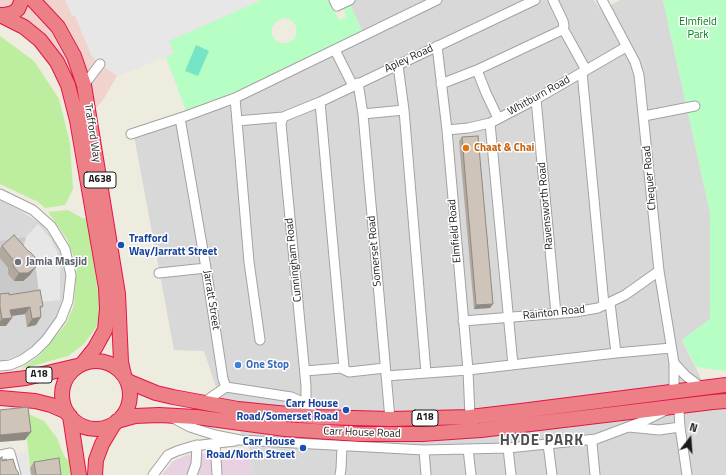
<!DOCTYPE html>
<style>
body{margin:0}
#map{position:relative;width:726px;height:475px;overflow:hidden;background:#eeebdf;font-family:"Titillium Web",sans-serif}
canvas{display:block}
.north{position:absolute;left:670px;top:419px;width:40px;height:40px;-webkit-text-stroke:3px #fff;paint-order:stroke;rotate:17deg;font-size:11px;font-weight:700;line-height:16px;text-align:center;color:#1b1b1b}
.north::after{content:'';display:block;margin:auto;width:14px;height:18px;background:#1b1b1b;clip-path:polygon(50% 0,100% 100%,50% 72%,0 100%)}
</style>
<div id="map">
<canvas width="726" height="475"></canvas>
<div class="north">N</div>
</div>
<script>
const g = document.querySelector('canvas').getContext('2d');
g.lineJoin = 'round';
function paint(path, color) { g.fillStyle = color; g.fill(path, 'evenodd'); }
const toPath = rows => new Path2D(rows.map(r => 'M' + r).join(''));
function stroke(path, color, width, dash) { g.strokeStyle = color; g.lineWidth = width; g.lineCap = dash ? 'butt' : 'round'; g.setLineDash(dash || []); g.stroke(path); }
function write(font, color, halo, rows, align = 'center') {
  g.font = font + ' "Titillium Web",sans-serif'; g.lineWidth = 3; g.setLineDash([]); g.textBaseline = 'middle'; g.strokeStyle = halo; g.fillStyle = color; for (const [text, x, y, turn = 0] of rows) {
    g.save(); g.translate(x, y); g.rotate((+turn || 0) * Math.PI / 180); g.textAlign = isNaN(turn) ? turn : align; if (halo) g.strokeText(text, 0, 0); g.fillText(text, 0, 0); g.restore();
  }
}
paint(toPath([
 [348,0,594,0,601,11,620,0,663,0,710,212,710,319,682,341,713,402,726,402,726,475,252,475,250,450,216,387,204,351,174,350,134,136,366,39],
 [0,198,42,224,55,241,63,258,66,275,65,290,60,308,55,320,41,340,22,354,0,362]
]), '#d9d8d8');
paint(toPath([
 [0,0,261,0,225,16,174,53,117,76,103,100,87,118,57,62,0,14]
]), '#f1d2cc');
paint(toPath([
 [250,450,252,475,162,475,173,461,187,455]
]), '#e8d1e1');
paint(toPath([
 [26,237,23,249,26,255,36,268,39,290,0,297,0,241]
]), '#c9c9c9');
paint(toPath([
 [0,36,34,61,59,99,70,143,73,189,65,205,45,208,38,202,0,184],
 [68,210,82,218,87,219,101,311,96,328,84,344,68,356,21,369,40,355,66,324,74,305,77,265,67,239,48,212],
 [24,412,44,421,57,438,64,456,69,461,72,475,56,475,30,467]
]), '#bdeea0');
paint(toPath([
 [261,0,329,0,339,20,346,17,344,9,346,6,350,4,363,33,237,91,186,111,166,57,174,53,169,41],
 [283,18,291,20,296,26,296,35,294,39,287,43,280,43,275,40,272,35,272,27,277,21],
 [663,0,726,0,726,371,696,367,682,340,710,319,710,212]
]), '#b7fec4');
paint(toPath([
 [196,45,209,51,198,76,185,71]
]), '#75e5c6');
paint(toPath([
 [65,0,259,0,259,1,169,41,174,53,117,76,97,62,91,55,75,16,72,16],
 [38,224,50,238,57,251,60,266,60,300,40,302,36,268,26,255,23,249,26,237],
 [27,451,31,475,21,475,15,453]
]), '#e7e7e7');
const minor = toPath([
 [334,0,337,6,350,0],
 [553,0,563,21,564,26,562,30],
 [602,0,635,62,639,75,659,271,674,363,674,391],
 [437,46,447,130,468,370,470,417],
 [335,50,353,86],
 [398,65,404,110,426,373],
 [477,70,486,93,498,118],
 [582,72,604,305],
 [358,83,363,114,390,419],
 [441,84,477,70,562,30,565,32,586,70],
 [84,85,100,64],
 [235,98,249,262,260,340],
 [536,99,556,314],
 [320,102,344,368],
 [363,114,404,110],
 [644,116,695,106],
 [283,117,281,124,306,386,306,396,304,404],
 [180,118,206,268,223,379,226,387],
 [237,121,283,117,320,102,535,0],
 [490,123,513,365],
 [447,130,468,128,490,123,536,99,626,47],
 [131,134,186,116,235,98,437,0],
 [0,194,33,210,51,226,65,249,71,275,68,301,61,319,46,340,35,351,22,360,10,365,0,366],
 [159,273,206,268],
 [463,321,575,312,598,308,625,295,659,271],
 [616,353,671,348],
 [674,363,686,376,702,388],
 [305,371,341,368,349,372,385,368],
 [386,376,468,370,616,353,610,303],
 [203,403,226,387,291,397,298,400,318,417],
 [684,405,679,412,680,427,687,475],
 [173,418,190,427,215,435,240,440,424,450,508,448,596,439,644,421,666,410],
 [629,427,659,430,680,427],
 [589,440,592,443,595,475],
 [215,444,217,474],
 [548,444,552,475],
 [508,448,511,475],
 [468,449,471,475],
 [424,450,426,475],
 [0,455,10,453,16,475],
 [153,475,168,455,177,451,193,446,235,441],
 [192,475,196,464,197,445],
 [340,475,341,469,342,446]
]);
const highway = toPath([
 [33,0,58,27,74,56,84,85,118,294,121,362,124,375],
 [0,15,24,27,40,40,57,62,68,85,77,120,106,288,107,309,105,330,95,348,83,363],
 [0,15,4,15,13,13,18,9,22,0],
 '62 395a34 34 0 1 1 68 0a34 34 0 1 1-68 0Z',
 [0,381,26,378,77,366],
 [127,381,156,393,173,397,238,409,318,417,390,419,470,417,521,411,726,385],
 [0,398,35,401,51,405,67,412],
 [70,416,79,475],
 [117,421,135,416,159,415,196,417,285,429,359,434,422,434,481,430,713,402,726,401],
 [95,475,96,460,102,444,114,424]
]);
stroke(minor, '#a2a2a2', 11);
stroke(highway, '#e41445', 16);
stroke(minor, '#fff', 9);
stroke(highway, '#ed7f87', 14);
paint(toPath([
 [462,137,490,308,474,309,459,141],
 [2,246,28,251,30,275,23,281,14,281,8,274,8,268,0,258,0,248],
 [0,294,9,295,43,306,40,310,36,325,27,327,25,314,11,316,6,326,0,326],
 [34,462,61,475,31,475,30,468]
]), '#b1a99f');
paint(toPath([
 [35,268,30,275,23,281,14,281,19,273],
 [493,304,490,308,474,309,476,305],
 [30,307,25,314,5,317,10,310],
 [41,317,36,325,27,327,32,319],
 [12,318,6,326,0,326,0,322,2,319],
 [31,432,25,440,0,442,0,435]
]), '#908982');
const building = toPath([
 [478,136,493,304,476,305,462,137,478,136],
 [14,235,28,251,30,252,37,259,35,268,28,273,19,273,13,266,14,261,2,246,14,235],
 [40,290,43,306,40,307,41,317,32,319,30,307,10,310,12,318,2,319,0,307,0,294,9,293,9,295,40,290],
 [28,407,31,432,0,435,0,410,28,407],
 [2,457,2,461,13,459,16,469,18,472,19,475,0,475,0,458,2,457],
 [59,458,61,475,36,475,34,462,59,458]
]);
paint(building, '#cec4b9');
stroke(building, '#908982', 1);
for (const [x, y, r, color] of [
 [466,148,4,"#e8710a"],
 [121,245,4,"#1a4fb4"],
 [18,262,4,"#6b7280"],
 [238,365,4,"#3f7fe0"],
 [346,410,4,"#1a4fb4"],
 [303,448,4,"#1a4fb4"]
]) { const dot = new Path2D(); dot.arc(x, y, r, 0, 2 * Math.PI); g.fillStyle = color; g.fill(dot); stroke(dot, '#fff', 1.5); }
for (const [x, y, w] of [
 [100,180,32],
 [39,375,26],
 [425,418,26]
]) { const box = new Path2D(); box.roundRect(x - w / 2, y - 8, w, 16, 3); g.fillStyle = '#fff'; g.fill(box); stroke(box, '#1b1b1b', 1); }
write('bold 10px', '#1b1b1b', null, [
 ["A638",100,180],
 ["A18",39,375],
 ["A18",425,418]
]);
write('11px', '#02811b', '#fff', [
 ["Elmfield",698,22],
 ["Park",698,35]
]);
write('11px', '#1b1b1b', '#fff', [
 ["Apley Road",409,59,-25],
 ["Whitburn Road",539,96,-29],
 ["Trafford Way",92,133,81],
 ["Chequer Road",650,178,-95],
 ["Ravensworth Road",546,206,-95],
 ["Elmfield Road",455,231,-95],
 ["Somerset Road",375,251,-95],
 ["Cunningham Road",294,260,-96],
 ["Jarratt Street",211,300,81],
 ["Rainton Road",554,313,-6],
 ["Carr House Road",362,433,2]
]);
write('bold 11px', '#c56008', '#fff', [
 ["Chaat & Chai",474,148]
], 'left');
write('bold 11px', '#164399', '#fff', [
 ["Trafford",129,239,"left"],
 ["Way/Jarratt Street",129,252,"left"],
 ["Carr House",338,404],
 ["Road/Somerset Road",338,417],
 ["Carr House",295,442],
 ["Road/North Street",295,455]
], 'right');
write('bold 11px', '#5b616d', '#fff', [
 ["Jamia Masjid",26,262]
], 'left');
write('bold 11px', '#366cbe', '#fff', [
 ["One Stop",246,365]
], 'left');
g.letterSpacing = '1px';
write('bold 15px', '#4e4e4e', '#fff', [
 ["HYDE PARK",542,441]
]);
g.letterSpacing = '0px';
</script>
